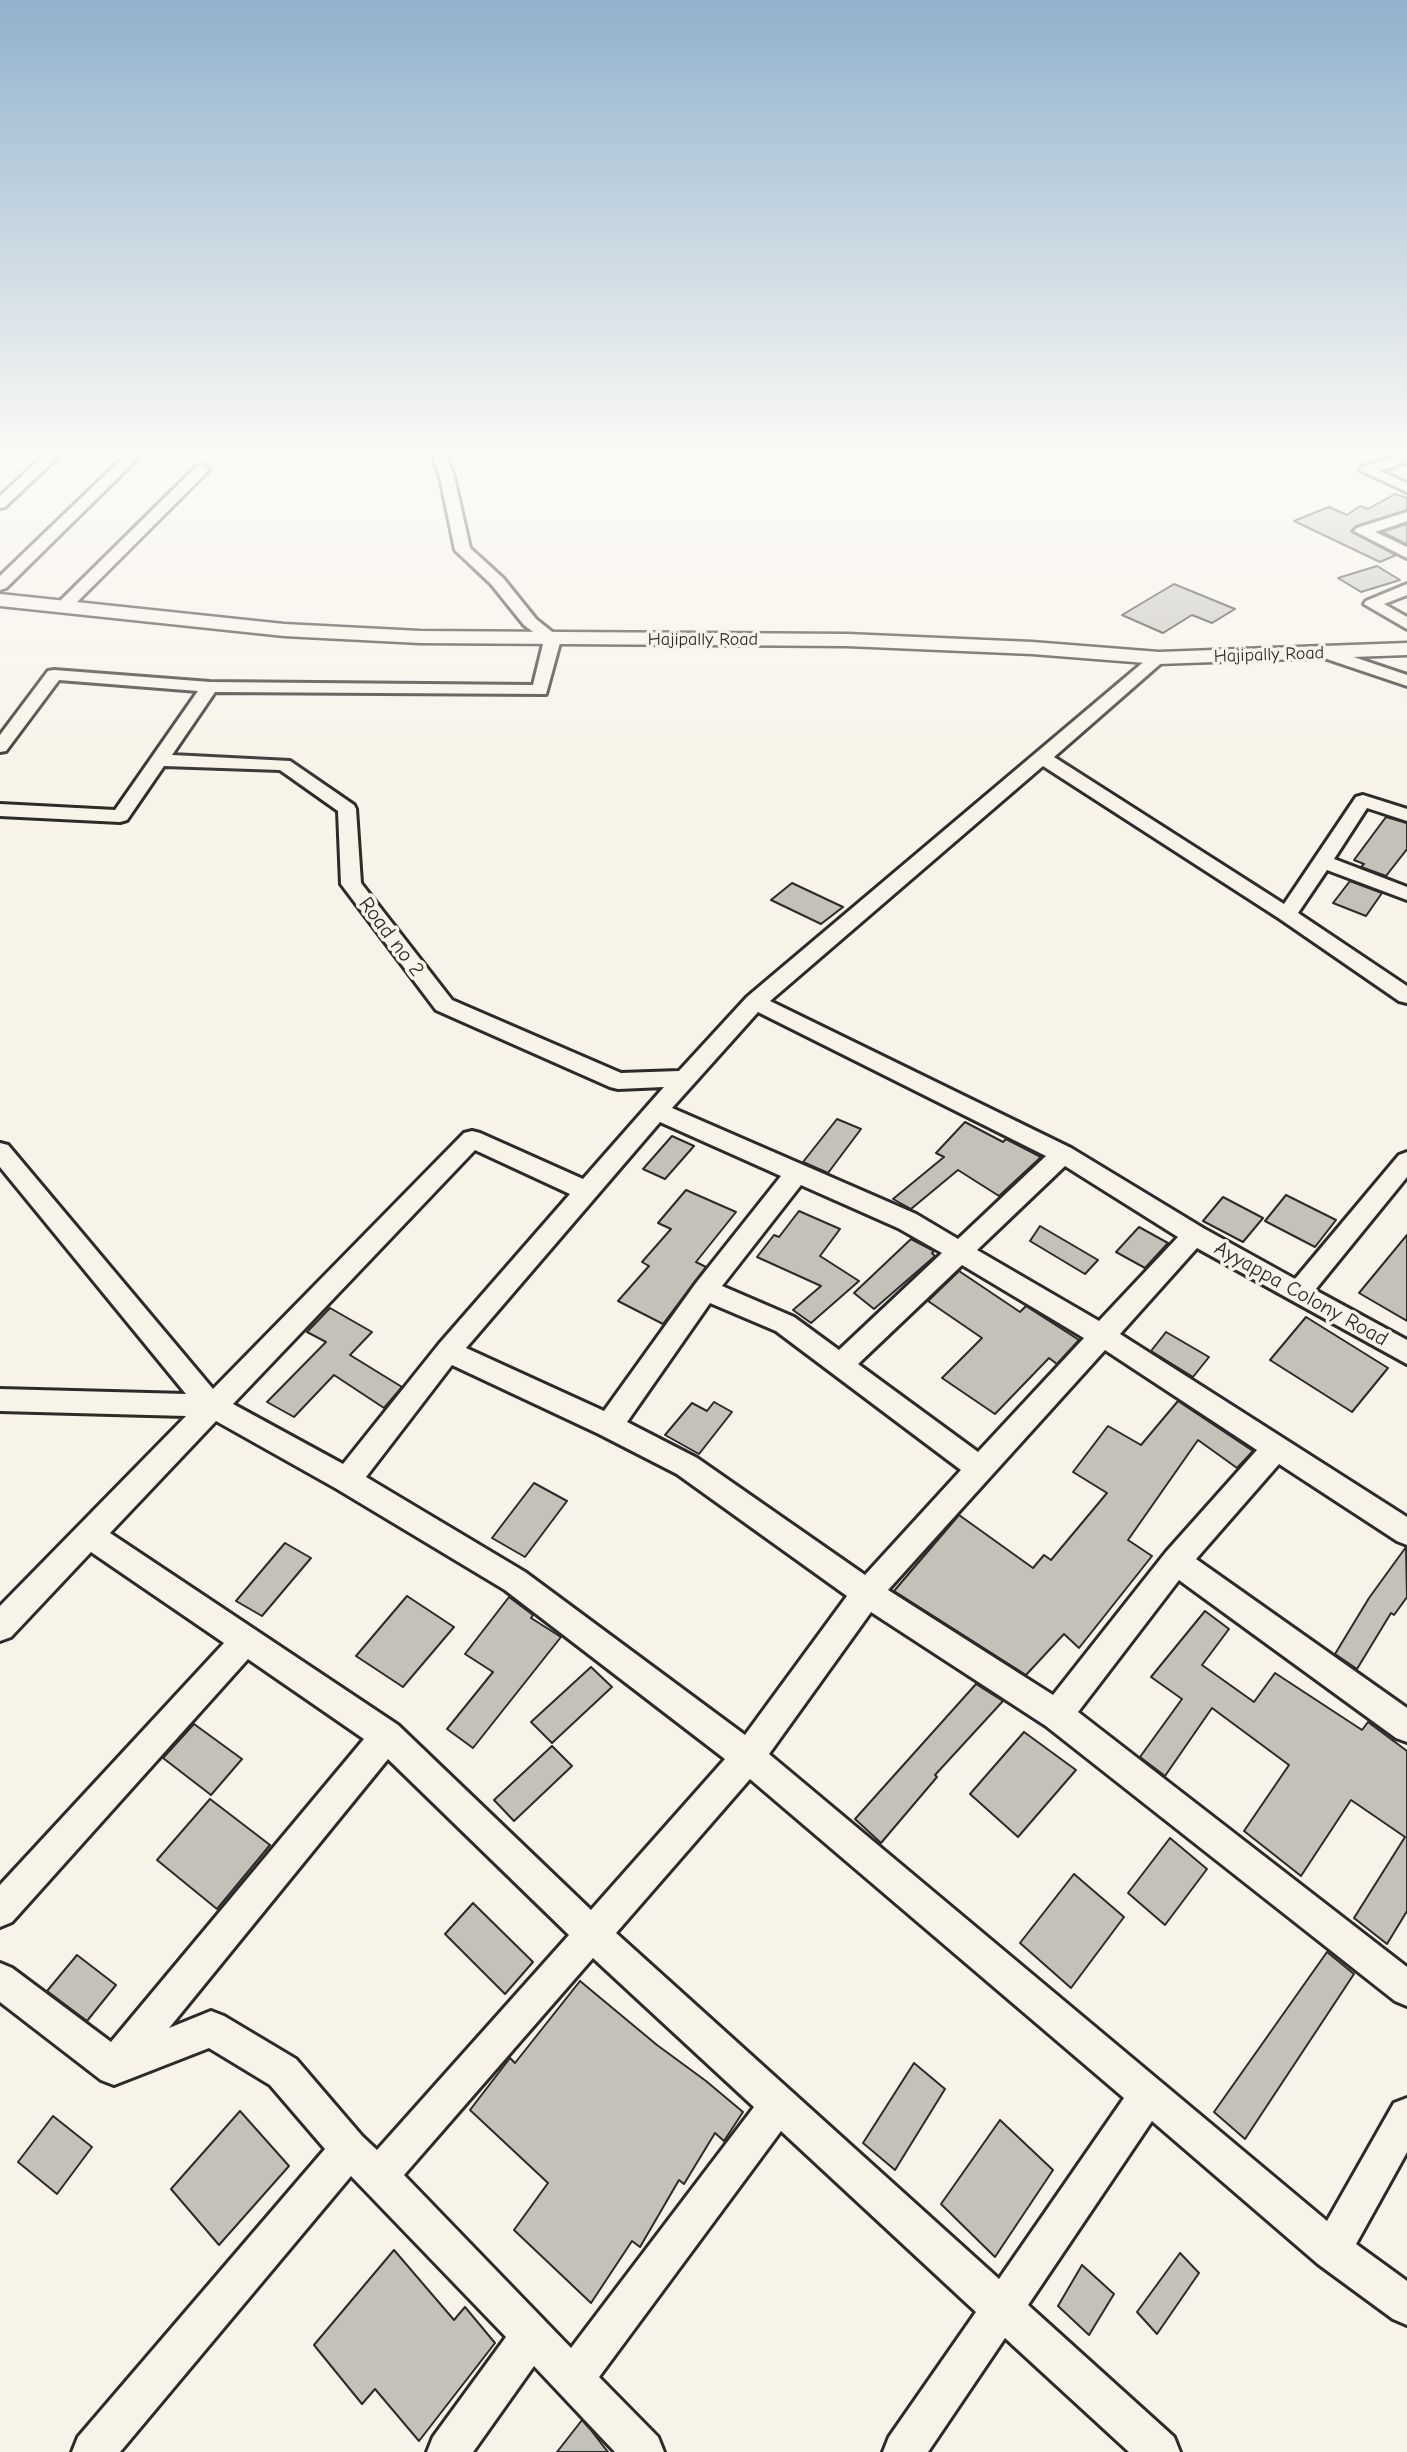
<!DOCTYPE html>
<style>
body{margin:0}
canvas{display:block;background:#f7f3e8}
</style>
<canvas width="1407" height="2452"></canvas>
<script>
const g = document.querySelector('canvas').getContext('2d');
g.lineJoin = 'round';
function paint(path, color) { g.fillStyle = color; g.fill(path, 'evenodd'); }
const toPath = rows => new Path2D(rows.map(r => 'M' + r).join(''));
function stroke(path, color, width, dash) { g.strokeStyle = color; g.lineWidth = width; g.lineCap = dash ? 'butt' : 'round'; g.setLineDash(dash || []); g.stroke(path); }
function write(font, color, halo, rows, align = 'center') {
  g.font = font + ' "Comic Neue",sans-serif'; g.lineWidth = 7; g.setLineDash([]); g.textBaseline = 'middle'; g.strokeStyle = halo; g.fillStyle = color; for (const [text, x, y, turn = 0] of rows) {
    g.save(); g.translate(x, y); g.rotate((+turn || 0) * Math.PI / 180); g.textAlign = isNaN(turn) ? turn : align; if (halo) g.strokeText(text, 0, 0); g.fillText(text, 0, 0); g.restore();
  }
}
const building = toPath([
 [1395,494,1407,498,1407,510,1356,526,1351,531,1396,555,1380,562,1294,521,1329,507,1347,515,1360,506,1368,509,1395,494],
 [1407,524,1407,544,1382,532,1407,524],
 [1377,566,1400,580,1361,592,1338,578,1377,566],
 [1174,584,1235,609,1212,623,1192,615,1163,633,1122,615,1174,584],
 [1386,817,1407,823,1407,849,1386,876,1361,867,1364,864,1354,860,1386,817],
 [1350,881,1382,893,1366,916,1333,903,1350,881],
 [792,883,843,907,821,924,771,900,792,883],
 [837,1119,861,1129,828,1173,803,1162,837,1119],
 [965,1122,1003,1142,1006,1139,1041,1157,999,1196,958,1170,911,1209,893,1199,944,1157,936,1153,965,1122],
 [672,1136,694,1146,665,1179,643,1169,672,1136],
 [686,1190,736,1212,696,1262,706,1267,663,1324,618,1301,649,1266,642,1262,671,1229,658,1223,686,1190],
 [1286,1195,1336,1220,1315,1247,1265,1221,1286,1195],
 [1223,1197,1263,1218,1243,1242,1203,1221,1223,1197],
 [799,1211,840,1229,820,1256,859,1281,811,1323,793,1310,821,1286,757,1257,774,1235,779,1237,799,1211],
 [1040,1226,1098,1260,1085,1274,1030,1241,1040,1226],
 [1139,1227,1168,1243,1145,1268,1116,1252,1139,1227],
 [1407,1235,1407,1321,1359,1293,1407,1235],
 [911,1239,934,1251,932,1253,935,1256,874,1309,854,1293,911,1239],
 [959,1271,1020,1312,1026,1306,1079,1340,1057,1364,1049,1358,995,1414,942,1378,982,1338,928,1301,959,1271],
 [330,1308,372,1332,350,1355,402,1387,384,1408,334,1375,294,1417,267,1402,326,1342,307,1332,330,1308],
 [1306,1317,1388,1368,1352,1412,1270,1360,1306,1317],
 [1166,1332,1209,1357,1193,1377,1151,1351,1166,1332],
 [1178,1401,1253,1451,1237,1468,1198,1440,1128,1540,1152,1556,1079,1648,1064,1634,1026,1675,894,1591,959,1515,1033,1568,1044,1555,1051,1560,1107,1493,1073,1472,1108,1426,1141,1445,1178,1401],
 [714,1402,732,1412,699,1454,665,1435,692,1403,707,1411,714,1402],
 [534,1483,567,1501,525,1557,492,1538,534,1483],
 [285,1543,311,1558,262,1616,236,1601,285,1543],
 [1406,1547,1407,1597,1394,1615,1391,1613,1357,1669,1335,1654,1369,1598,1406,1547],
 [407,1596,454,1627,403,1687,356,1656,407,1596],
 [509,1597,533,1615,531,1618,561,1637,473,1748,447,1729,493,1672,465,1654,509,1597],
 [1205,1611,1229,1629,1202,1665,1254,1702,1275,1673,1362,1730,1368,1722,1407,1751,1407,1911,1387,1944,1354,1918,1405,1837,1351,1800,1301,1876,1244,1831,1289,1765,1212,1708,1165,1776,1140,1757,1182,1699,1151,1677,1205,1611],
 [591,1667,612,1687,552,1743,531,1722,591,1667],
 [976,1684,1003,1701,935,1775,937,1777,881,1843,855,1819,976,1684],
 [194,1724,242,1759,211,1795,163,1758,194,1724],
 [1024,1732,1076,1770,1018,1837,970,1794,1024,1732],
 [552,1746,572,1766,514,1821,494,1800,552,1746],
 [210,1799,270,1845,217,1909,157,1860,210,1799],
 [1170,1838,1207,1869,1165,1925,1128,1893,1170,1838],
 [1074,1874,1124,1917,1071,1988,1020,1943,1074,1874],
 [473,1903,533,1962,505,1994,445,1934,473,1903],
 [1327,1952,1354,1974,1245,2139,1214,2112,1327,1952],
 [77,1955,116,1985,87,2021,47,1991,77,1955],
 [580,1981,657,2045,706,2081,743,2112,724,2141,715,2133,684,2184,679,2180,640,2247,632,2241,591,2303,514,2230,548,2183,470,2110,510,2058,515,2063,580,1981],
 [914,2063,945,2089,895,2170,863,2143,914,2063],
 [240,2111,289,2166,219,2245,171,2189,240,2111],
 [53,2116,92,2147,57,2194,18,2162,53,2116],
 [1000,2120,1053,2170,995,2257,941,2204,1000,2120],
 [394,2250,454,2320,465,2307,495,2343,419,2441,375,2389,362,2404,314,2345,394,2250],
 [1180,2253,1199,2273,1157,2334,1137,2312,1180,2253],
 [1082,2265,1114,2294,1089,2335,1058,2306,1082,2265],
 [582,2420,590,2429,608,2452,557,2452,582,2420]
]);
paint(building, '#c4c1b9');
stroke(building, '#2b2b2b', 2);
const minor = toPath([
 [49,451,64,451,5,507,0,508,0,496,49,451],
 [130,451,145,451,6,588,0,590,0,576,130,451],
 [431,451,445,451,454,477,470,548,503,578,536,619,561,639,546,694,215,692,172,755,290,761,354,805,356,809,361,883,452,1000,621,1073,679,1071,747,997,1153,654,1159,653,1167,658,1054,757,1284,904,1356,797,1363,795,1407,809,1407,821,1367,808,1334,859,1407,887,1407,900,1327,870,1298,913,1407,986,1407,1003,1399,1001,1280,919,1043,766,770,1001,1071,1148,1203,1228,1295,1279,1399,1155,1407,1152,1407,1177,1315,1290,1407,1340,1407,1364,1197,1248,1120,1334,1407,1517,1407,1545,1397,1541,1279,1464,1196,1559,1407,1708,1407,1742,1396,1738,1179,1580,1078,1712,1407,1967,1407,2006,1395,2001,1046,1726,871,1612,769,1754,1327,2221,1394,2103,1407,2098,1407,2152,1356,2244,1407,2281,1407,2325,1393,2319,1318,2264,1152,2121,1028,2305,1174,2437,1180,2452,1129,2452,1005,2338,928,2452,883,2452,889,2437,976,2312,781,2131,599,2377,658,2437,664,2452,615,2452,534,2366,473,2452,427,2452,433,2437,506,2337,351,2176,120,2452,72,2452,78,2437,325,2149,270,2085,209,2048,114,2085,101,2080,0,2002,0,1963,12,1968,111,2042,364,1739,248,1659,12,1922,0,1927,0,1885,224,1643,91,1552,11,1637,0,1641,0,1606,186,1416,0,1411,0,1389,186,1394,0,1167,0,1143,8,1145,213,1389,464,1133,472,1131,480,1133,583,1179,664,1087,618,1089,610,1087,436,1010,341,884,338,811,280,770,164,766,127,820,120,822,0,816,0,804,115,810,198,691,59,680,6,751,0,752,0,735,48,671,54,670,210,682,533,685,544,640,524,625,491,584,455,550,440,477,431,451],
 [758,1012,1046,1156,958,1239,916,1214,672,1108,758,1012],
 [660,1122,781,1176,696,1283,604,1411,466,1348,660,1122],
 [475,1150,570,1194,439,1344,343,1464,233,1404,475,1150],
 [1065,1166,1178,1237,1099,1321,977,1250,1065,1166],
 [801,1185,898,1228,942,1253,839,1350,794,1317,722,1286,801,1185],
 [962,1265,1084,1338,978,1452,858,1364,962,1265],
 [710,1303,776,1331,961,1470,865,1575,697,1458,627,1422,710,1303],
 [1105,1350,1257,1450,1166,1552,1053,1695,888,1590,1105,1350],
 [452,1365,599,1434,677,1474,847,1596,745,1735,525,1572,366,1477,452,1365],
 [216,1421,337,1489,505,1590,725,1759,591,1910,398,1725,110,1533,216,1421],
 [388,1759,569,1935,377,2150,362,2136,296,2059,224,2016,211,2011,169,2028,388,1759],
 [750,1779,1124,2098,999,2279,616,1933,750,1779],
 [593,1958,754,2107,571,2348,404,2175,593,1958],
 [1407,454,1407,462,1380,471,1407,483,1407,492,1360,470,1362,467,1407,454],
 [202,465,209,469,207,472,70,609,58,609,56,606,58,603,197,466,202,465],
 [1407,512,1407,521,1375,532,1407,547,1407,558,1354,531,1357,528,1407,512],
 [1407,584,1407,595,1384,604,1407,617,1407,629,1364,604,1366,601,1407,584],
 [1327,648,1407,675,1407,686,1321,657,1319,653,1327,648]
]);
const tertiary = toPath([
 [0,594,284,624,420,631,847,634,1032,642,1159,652,1407,643,1407,655,1159,664,1032,654,847,646,420,643,284,636,0,606,0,594]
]);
stroke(minor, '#2b2b2b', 6);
stroke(tertiary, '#2b2b2b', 5);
paint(minor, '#f7f3e8');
paint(tertiary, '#f7f3e8');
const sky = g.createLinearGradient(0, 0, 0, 794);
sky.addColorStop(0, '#91b1cd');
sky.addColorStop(0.57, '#fbfaf5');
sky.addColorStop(1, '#fbfaf500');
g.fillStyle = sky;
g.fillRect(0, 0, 1407, 794);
write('18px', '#2b2b2b', '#f7f3e8', [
 ["Hajipally Road",703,640],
 ["Hajipally Road",1269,655,-2]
]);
write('21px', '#2b2b2b', '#f7f3e8', [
 ["Road no 2",391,937,53],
 ["Ayyappa Colony Road",1301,1294,29]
]);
</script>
